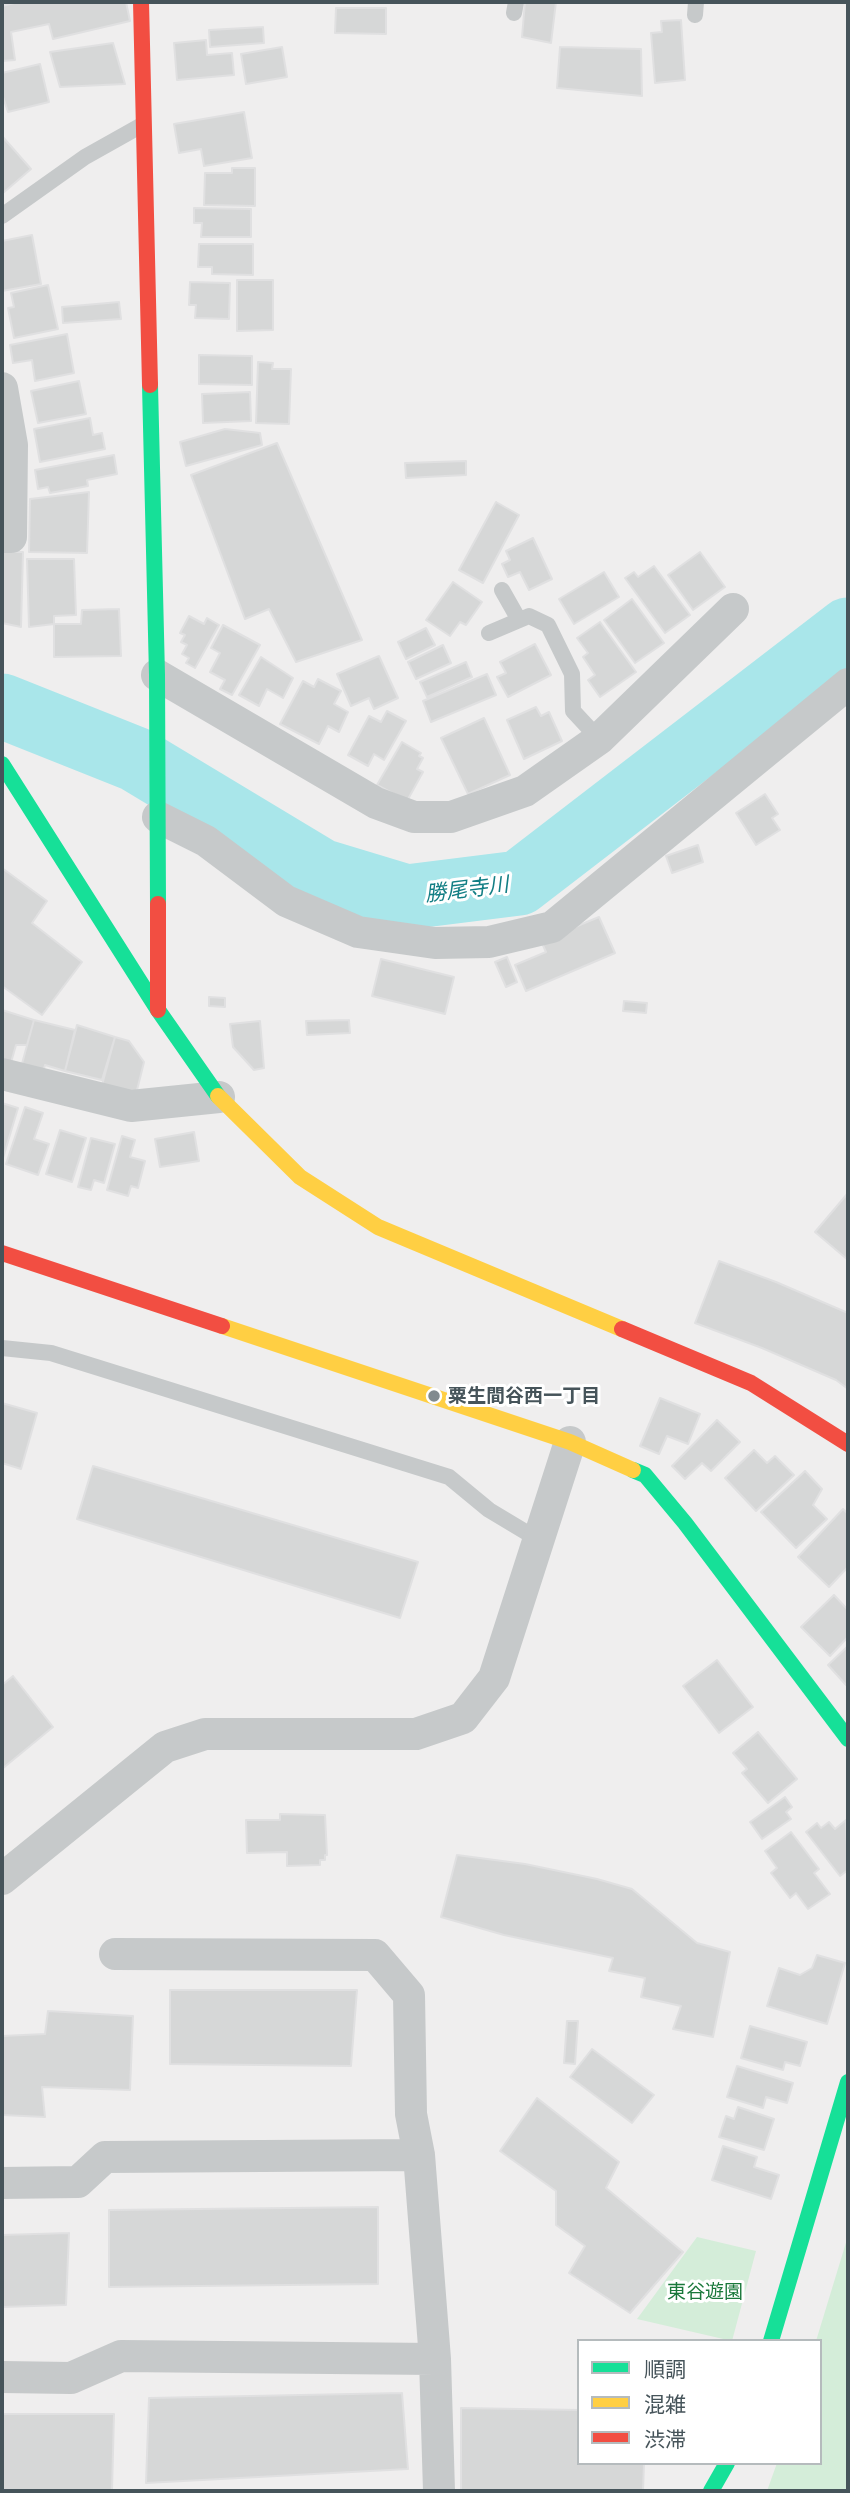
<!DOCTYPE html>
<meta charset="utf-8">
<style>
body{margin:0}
#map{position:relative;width:850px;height:2493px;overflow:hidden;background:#efeeee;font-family:Montserrat,"Noto Sans JP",sans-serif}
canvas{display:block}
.frame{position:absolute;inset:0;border:4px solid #46545a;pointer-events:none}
.legend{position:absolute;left:577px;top:2339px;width:245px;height:126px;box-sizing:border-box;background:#fff;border:2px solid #b5bbbd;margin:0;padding:9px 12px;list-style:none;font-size:21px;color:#46545a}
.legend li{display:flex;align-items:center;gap:14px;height:35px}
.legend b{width:35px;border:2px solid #b5bbbd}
</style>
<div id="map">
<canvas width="850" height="2493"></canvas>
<div class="frame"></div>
<ul class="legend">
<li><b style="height:9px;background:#16e098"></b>順調</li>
<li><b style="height:9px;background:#ffcf43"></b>混雑</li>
<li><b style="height:9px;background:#f24e42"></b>渋滞</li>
</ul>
</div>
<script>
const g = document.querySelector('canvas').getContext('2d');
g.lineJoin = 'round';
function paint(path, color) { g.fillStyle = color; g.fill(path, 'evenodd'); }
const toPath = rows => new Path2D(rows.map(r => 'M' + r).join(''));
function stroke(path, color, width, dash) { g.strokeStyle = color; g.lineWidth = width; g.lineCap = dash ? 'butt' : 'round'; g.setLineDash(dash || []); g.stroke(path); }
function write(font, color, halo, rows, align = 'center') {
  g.font = font + ' Montserrat,"Noto Sans JP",sans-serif'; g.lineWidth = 6; g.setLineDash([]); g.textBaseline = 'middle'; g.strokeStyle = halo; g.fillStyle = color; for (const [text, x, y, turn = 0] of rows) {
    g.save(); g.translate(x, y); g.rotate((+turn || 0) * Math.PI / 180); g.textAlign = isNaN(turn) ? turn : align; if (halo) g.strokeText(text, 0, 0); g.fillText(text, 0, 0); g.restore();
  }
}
paint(toPath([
 [848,2236,848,2491,767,2491,777,2463,820,2463,820,2341,816,2341],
 [697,2237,756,2251,732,2341,637,2319]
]), '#d4edd9');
stroke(toPath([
 [2,706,135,759,321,871,407,897,519,883,848,630]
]), '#a9e6ea', 65);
const building = toPath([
 [18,2,126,2,130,21,53,39,49,24,11,32,15,60,2,61,2,6,18,2],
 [525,2,556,2,551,43,522,37,525,2],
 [336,8,386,8,386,34,335,33,336,8],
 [681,20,685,80,655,83,651,33,662,32,661,21,681,20],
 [263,27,264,43,210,47,209,30,263,27],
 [206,40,207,55,232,53,234,75,177,80,174,43,206,40],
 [113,43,125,84,60,87,50,52,113,43],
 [282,47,287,77,246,84,241,54,282,47],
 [560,47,641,49,642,96,557,88,560,47],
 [40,64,49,102,8,112,2,94,2,73,40,64],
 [244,112,252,158,204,166,201,149,179,153,174,124,244,112],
 [2,136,31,169,3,193,2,192,2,136],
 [232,168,255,168,255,206,204,205,205,173,232,173,232,168],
 [194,208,251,209,251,237,201,237,202,223,194,223,194,208],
 [32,235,41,284,2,291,2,241,32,235],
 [199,244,253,244,253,275,212,274,212,267,198,267,199,244],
 [237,280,273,280,273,330,237,331,237,280],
 [190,282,230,283,229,319,195,318,196,305,189,305,190,282],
 [48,285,58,329,14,338,8,308,14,307,11,293,48,285],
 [119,302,121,319,63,323,62,307,119,302],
 [67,334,74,373,35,381,32,360,13,363,10,345,67,334],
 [199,355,252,356,252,385,199,384,199,355],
 [258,362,273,363,272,369,291,369,289,424,256,423,258,362],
 [79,381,86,414,38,423,31,391,79,381],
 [250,392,251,421,203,423,202,394,250,392],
 [90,418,93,435,102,433,105,449,40,462,34,429,90,418],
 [225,429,260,433,262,445,186,466,180,442,225,429],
 [277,443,362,640,296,662,269,609,245,619,191,475,277,443],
 [114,455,117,474,87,480,88,486,50,493,48,487,38,489,35,470,114,455],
 [466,461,466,475,406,478,405,463,466,461],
 [89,492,87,553,29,552,30,499,89,492],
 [496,502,519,515,483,583,459,570,496,502],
 [533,538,552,579,529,590,520,572,508,577,502,564,510,560,506,551,533,538],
 [2,552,23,552,21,627,2,623,2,552],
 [700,552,725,587,693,610,668,575,700,552],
 [27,559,74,559,76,615,54,616,54,624,29,627,27,559],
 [654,566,690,615,665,633,625,578,634,572,638,577,654,566],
 [604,572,619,597,574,624,559,599,604,572],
 [453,582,482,602,466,625,460,622,450,636,426,620,453,582],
 [632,599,664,643,635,663,604,620,632,599],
 [119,609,121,656,54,657,54,624,81,624,82,610,119,609],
 [189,616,204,624,207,618,219,625,195,668,186,663,189,658,182,654,187,645,181,642,185,635,180,633,189,616],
 [600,622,636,672,600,697,588,680,595,675,583,657,588,653,577,638,600,622],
 [223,625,260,645,232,695,220,689,225,680,210,672,220,653,211,648,223,625],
 [426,628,435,645,406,659,398,642,426,628],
 [535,644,551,675,508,697,497,677,506,673,500,662,535,644],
 [443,645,451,663,416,679,408,662,443,645],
 [379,656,398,698,374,709,369,698,351,706,337,674,379,656],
 [261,657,293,678,283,698,267,689,259,706,239,695,261,657],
 [466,662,472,677,427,697,420,682,466,662],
 [487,674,496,695,431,722,423,701,487,674],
 [318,679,341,691,334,704,348,712,339,732,328,726,319,744,280,724,303,681,314,687,318,679],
 [536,707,541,716,549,712,562,741,524,759,507,720,536,707],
 [387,711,406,721,384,760,374,754,368,766,348,755,369,716,381,722,387,711],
 [484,718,510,775,468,794,441,738,484,718],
 [402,742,421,753,419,756,423,758,417,769,423,772,407,801,377,785,402,742],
 [765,794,778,814,772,818,780,830,756,845,736,813,765,794],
 [698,845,703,862,672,873,666,856,698,845],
 [2,868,47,901,32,923,82,962,42,1015,2,986,2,868],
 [599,917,615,953,526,991,515,965,546,952,541,941,599,917],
 [507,957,517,982,506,987,495,962,507,957],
 [381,959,454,977,445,1014,372,996,381,959],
 [209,997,225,998,225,1007,209,1006,209,997],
 [624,1001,647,1003,646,1013,623,1011,624,1001],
 [2,1010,34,1020,27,1045,16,1045,10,1066,2,1064,2,1010],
 [34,1020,75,1030,65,1071,45,1065,42,1076,20,1071,34,1020],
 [349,1020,350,1033,307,1035,306,1021,349,1020],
 [260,1021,264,1068,254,1070,233,1047,230,1024,260,1021],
 [77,1025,115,1037,102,1080,65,1071,77,1025],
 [115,1037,129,1041,144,1062,136,1094,102,1085,115,1037],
 [2,1103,18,1108,3,1158,2,1158,2,1103],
 [25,1107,43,1113,34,1139,49,1144,38,1175,6,1164,25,1107],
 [60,1130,86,1138,72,1182,46,1174,60,1130],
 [194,1132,199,1161,160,1167,155,1139,194,1132],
 [122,1136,135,1140,130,1157,145,1161,138,1188,131,1186,128,1196,107,1190,122,1136],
 [91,1138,115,1144,104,1183,94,1180,91,1190,78,1187,91,1138],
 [848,1193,848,1260,815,1232,848,1193],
 [719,1261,776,1282,848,1313,848,1389,836,1380,762,1348,695,1323,719,1261],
 [660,1398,700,1414,688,1444,667,1436,659,1454,640,1446,660,1398],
 [2,1403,37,1413,21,1469,2,1463,2,1403],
 [717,1420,740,1442,711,1471,702,1463,685,1479,672,1466,717,1420],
 [754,1450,767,1463,775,1456,794,1475,756,1511,725,1478,754,1450],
 [93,1466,418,1562,400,1618,77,1519,93,1466],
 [805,1471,822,1489,813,1505,827,1519,796,1548,761,1512,805,1471],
 [843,1509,848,1514,848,1567,829,1587,798,1557,843,1509],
 [834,1595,848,1610,848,1637,830,1656,801,1627,834,1595],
 [848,1646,848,1683,846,1685,828,1665,848,1646],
 [717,1660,753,1707,719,1733,683,1686,717,1660],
 [13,1676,53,1727,2,1769,2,1685,13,1676],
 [758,1732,797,1779,768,1803,742,1773,747,1769,733,1753,758,1732],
 [785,1797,792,1807,786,1812,791,1819,762,1839,750,1822,785,1797],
 [280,1814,325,1815,327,1855,325,1855,325,1860,320,1860,320,1865,287,1866,287,1852,247,1853,246,1820,280,1820,280,1814],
 [846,1820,848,1870,840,1876,806,1832,817,1823,821,1828,829,1822,835,1829,846,1820],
 [791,1832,819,1869,814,1873,830,1894,808,1909,796,1893,790,1898,771,1873,777,1868,765,1851,791,1832],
 [457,1855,525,1864,597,1879,632,1889,697,1943,730,1952,713,2037,673,2029,681,2006,641,1997,645,1978,609,1971,613,1958,504,1935,441,1917,457,1855],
 [817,1955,845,1963,827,2024,767,2006,779,1968,800,1975,812,1968,817,1955],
 [170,1990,357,1990,351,2066,170,2064,170,1990],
 [48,2011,133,2016,130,2090,42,2087,45,2117,2,2115,2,2036,45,2034,48,2011],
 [567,2021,578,2021,575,2064,564,2063,567,2021],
 [750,2026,807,2042,800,2066,785,2062,783,2070,741,2058,750,2026],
 [592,2049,654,2095,632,2123,570,2077,592,2049],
 [737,2066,793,2083,787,2103,766,2097,763,2108,727,2097,737,2066],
 [537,2098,619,2162,606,2188,683,2252,630,2313,569,2273,585,2246,556,2225,556,2191,500,2151,537,2098],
 [738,2107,774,2119,764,2150,719,2137,726,2116,734,2119,738,2107],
 [723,2146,757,2157,754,2167,779,2175,771,2199,712,2180,723,2146],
 [378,2207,378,2284,109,2287,109,2210,378,2207],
 [69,2233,66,2305,2,2307,2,2235,69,2233],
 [402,2393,408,2469,146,2483,149,2398,402,2393],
 [461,2408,579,2410,579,2463,644,2463,643,2491,461,2491,461,2408],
 [2,2414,114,2414,112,2491,2,2491,2,2414]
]);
paint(building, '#d6d7d7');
stroke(building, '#e0e0e1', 2);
stroke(toPath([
 [514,13,516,2],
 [695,15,696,2],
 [2,216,85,157,142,125],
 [502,590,519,620],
 [489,633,529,616,548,625,572,674,573,711,599,739],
 [2,1348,51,1353,449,1477,489,1510,539,1540]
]), '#c6c9ca', 16);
stroke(toPath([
 [2,388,12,445,11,537,2,537],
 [157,675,376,803,414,817,451,817,525,791,599,739,733,609],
 [158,817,206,841,286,901,358,932,435,943,489,942,552,927,848,684],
 [2,1074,131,1106,219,1097],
 [2,1879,165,1747,205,1734,416,1734,463,1718,494,1678,570,1442],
 [115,1954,375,1955,409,1995,411,2114,419,2155,435,2359,439,2491],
 [2,2183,78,2182,105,2157,419,2155],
 [2,2377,71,2378,121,2356,435,2359]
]), '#c6c9ca', 32);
stroke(toPath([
 [150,385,157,675,158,904],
 [2,764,158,1010,218,1096],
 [633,1470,645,1475,685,1523,848,1739],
 [771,2341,848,2082],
 [711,2491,727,2463]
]), '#16e098', 16);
stroke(toPath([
 [218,1096,300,1177,378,1227,622,1329],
 [222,1326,570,1442,633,1470]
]), '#ffcf43', 16);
stroke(toPath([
 [141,2,150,385],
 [158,904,158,1010],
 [2,1253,222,1326],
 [622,1329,751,1383,848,1444]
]), '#f24e42', 16);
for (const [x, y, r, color] of [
 [434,1396,7,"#818a8e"]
]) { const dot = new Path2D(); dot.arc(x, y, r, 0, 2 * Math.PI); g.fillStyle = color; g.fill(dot); stroke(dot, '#fff', 2.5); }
write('bold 19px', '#46545a', '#fff', [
 ["粟生間谷西一丁目",448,1396]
], 'left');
write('19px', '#1a783b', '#fff', [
 ["東谷遊園",705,2292]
]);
write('italic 21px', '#127e84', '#fff', [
 ["勝尾寺川",467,890,-7]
]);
</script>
